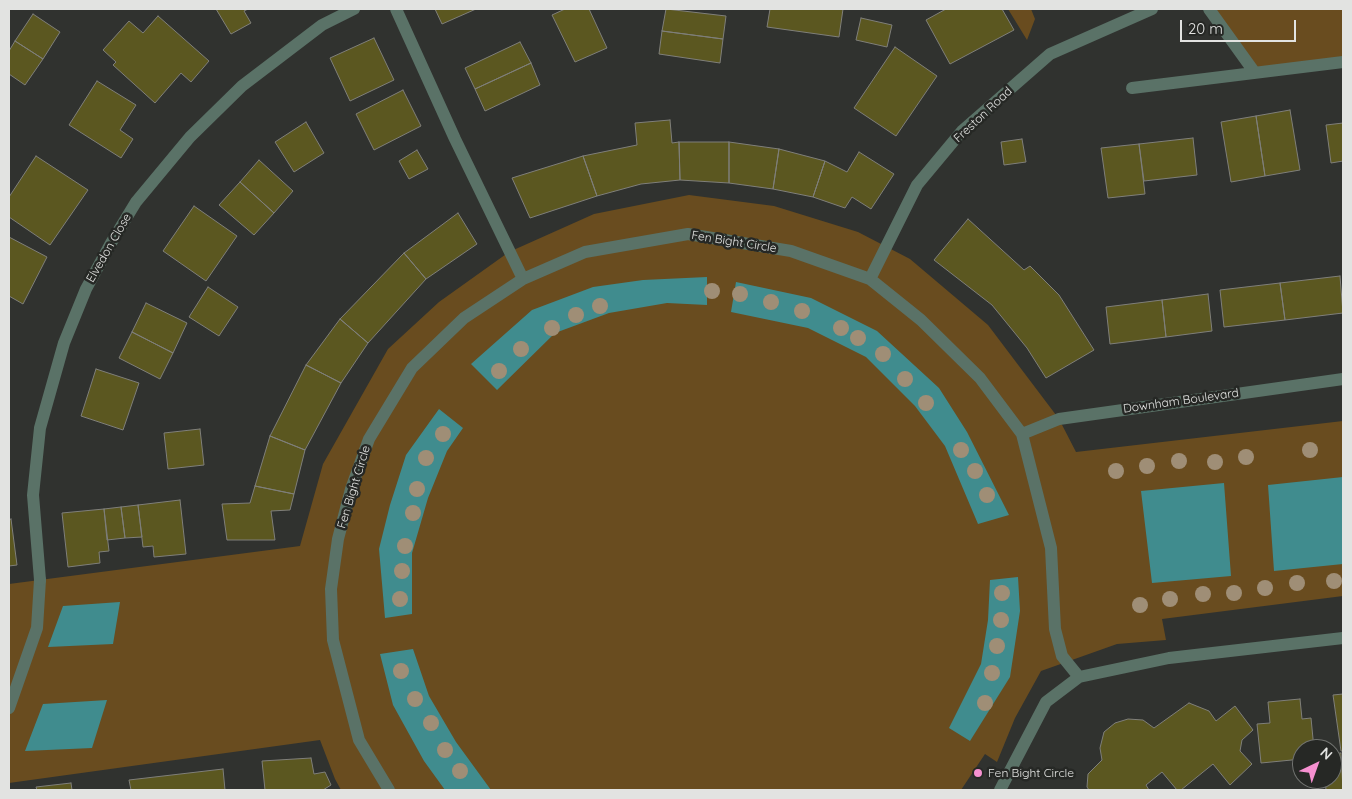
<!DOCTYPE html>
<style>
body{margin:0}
#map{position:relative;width:1352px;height:799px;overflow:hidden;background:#30322f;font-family:Quicksand,sans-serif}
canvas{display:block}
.frame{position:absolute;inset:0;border:10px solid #e2e3e1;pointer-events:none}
.north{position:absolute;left:1292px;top:739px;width:50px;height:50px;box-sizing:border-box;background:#262825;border:1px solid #717370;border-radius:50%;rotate:42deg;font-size:14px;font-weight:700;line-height:20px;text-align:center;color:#e2e3e1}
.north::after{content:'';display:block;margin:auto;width:18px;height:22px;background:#f690d0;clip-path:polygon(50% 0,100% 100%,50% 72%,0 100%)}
.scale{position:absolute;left:1180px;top:20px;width:116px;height:22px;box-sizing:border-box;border:2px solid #e2e3e1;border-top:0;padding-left:6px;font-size:15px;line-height:18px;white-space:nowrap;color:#e2e3e1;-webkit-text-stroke:4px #262825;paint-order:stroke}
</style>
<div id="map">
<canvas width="1352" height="799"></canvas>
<div class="frame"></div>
<div class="north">N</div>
<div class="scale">20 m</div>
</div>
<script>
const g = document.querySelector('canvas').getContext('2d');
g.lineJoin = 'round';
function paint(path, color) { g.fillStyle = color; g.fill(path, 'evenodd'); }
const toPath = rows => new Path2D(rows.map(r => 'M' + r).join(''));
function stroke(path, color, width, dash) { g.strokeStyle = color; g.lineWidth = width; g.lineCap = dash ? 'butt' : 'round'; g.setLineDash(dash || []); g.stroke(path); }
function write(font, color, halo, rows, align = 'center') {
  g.font = font + ' Quicksand,sans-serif'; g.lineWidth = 5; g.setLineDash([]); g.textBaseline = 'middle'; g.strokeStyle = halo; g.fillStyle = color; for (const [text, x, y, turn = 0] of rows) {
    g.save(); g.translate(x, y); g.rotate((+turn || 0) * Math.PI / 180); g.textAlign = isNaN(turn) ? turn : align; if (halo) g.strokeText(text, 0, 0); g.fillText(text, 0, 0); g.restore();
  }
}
paint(toPath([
 [1008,9,1031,9,1035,19,1027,40],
 [1209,9,1343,9,1343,62,1255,73],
 [689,195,774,206,858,232,910,259,988,325,1059,419,1076,452,1343,421,1343,596,1162,619,1166,640,1117,644,1041,671,1015,718,997,762,985,754,961,790,341,790,335,779,320,740,9,783,9,584,300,546,323,464,388,349,439,302,509,252,594,214]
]), '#694c1f');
paint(toPath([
 [707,277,707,305,667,303,609,313,555,333,497,390,471,364,532,310,593,287,643,280],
 [736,282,811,298,877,331,939,388,967,432,1009,515,978,524,945,446,915,406,866,357,808,328,731,312],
 [439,409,463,428,447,451,428,498,412,553,412,614,385,618,379,549,390,505,406,455],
 [1343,477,1343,564,1274,571,1268,485],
 [1224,483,1231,576,1152,583,1141,491],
 [1018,577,1020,611,1010,677,970,741,949,728,981,664,988,620,990,580],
 [120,602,113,644,48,647,63,606],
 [413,649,429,696,456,742,491,790,445,790,424,761,393,705,380,654],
 [107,700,92,748,25,751,43,704]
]), '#408c8e');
const building = toPath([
 [216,9,248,9,244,11,251,23,231,34,216,9],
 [435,9,476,9,442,24,435,9],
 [565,9,589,9,607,48,575,62,552,15,565,9],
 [666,9,726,16,723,39,662,31,666,9],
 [770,9,843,9,839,37,767,27,770,9],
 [946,9,1002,9,1014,30,950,64,926,20,946,9],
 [33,14,60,32,43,59,15,41,33,14],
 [158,16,209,61,191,82,181,73,155,103,113,65,116,62,103,50,129,21,143,33,158,16],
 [861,18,892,25,887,47,856,40,861,18],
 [662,31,723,39,720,63,659,54,662,31],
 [374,38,394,80,350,101,330,58,374,38],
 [15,41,43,59,25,85,9,74,9,51,15,41],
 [520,42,531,63,475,89,465,68,520,42],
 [895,47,937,76,896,136,854,108,895,47],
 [531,63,540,85,485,111,475,89,531,63],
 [97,81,136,105,120,130,133,139,121,158,69,125,97,81],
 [403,90,421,126,374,150,356,114,403,90],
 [1290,110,1300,170,1265,176,1256,116,1290,110],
 [1256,116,1265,176,1231,182,1221,122,1256,116],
 [670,120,672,143,679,142,680,180,641,184,597,196,583,156,637,145,635,123,670,120],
 [306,122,324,153,294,172,275,142,306,122],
 [1343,123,1343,161,1331,163,1326,125,1343,123],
 [1193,138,1197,175,1144,181,1139,144,1193,138],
 [1022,139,1026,162,1004,165,1001,142,1022,139],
 [679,142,729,142,729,183,680,180,679,142],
 [729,142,779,149,773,189,729,183,729,142],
 [1139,144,1145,194,1108,198,1101,148,1139,144],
 [779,149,825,161,813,197,773,189,779,149],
 [417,150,428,169,409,179,399,161,417,150],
 [859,152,894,174,871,209,852,197,845,208,813,197,825,161,847,172,859,152],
 [36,156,88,190,50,245,9,217,9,197,36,156],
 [583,156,597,196,530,218,512,178,583,156],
 [259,160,293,191,274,213,240,182,259,160],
 [240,182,274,213,254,235,219,205,240,182],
 [194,206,237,236,206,281,163,251,194,206],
 [458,213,477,244,426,279,404,253,458,213],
 [968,219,1024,270,1030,266,1059,295,1094,350,1046,378,1027,348,992,305,934,260,968,219],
 [9,237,47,257,23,304,9,296,9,237],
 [404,253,426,279,368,343,340,319,404,253],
 [1340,276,1343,313,1285,320,1280,283,1340,276],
 [1280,283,1285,320,1224,327,1220,290,1280,283],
 [208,287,238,307,219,336,189,317,208,287],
 [1208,294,1212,331,1166,337,1162,300,1208,294],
 [1162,300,1166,337,1110,344,1106,307,1162,300],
 [146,303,187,323,173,353,132,332,146,303],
 [340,319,368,343,341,383,306,365,340,319],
 [132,332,173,353,160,379,119,358,132,332],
 [306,365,341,383,305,450,270,436,306,365],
 [96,369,139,383,123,430,81,416,96,369],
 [200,429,204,465,168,469,164,433,200,429],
 [270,436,305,450,294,494,255,486,270,436],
 [255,486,294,494,290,510,271,511,275,540,227,540,222,504,250,503,255,486],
 [180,500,186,554,154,557,153,546,143,547,138,505,180,500],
 [138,505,142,537,125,538,121,507,138,505],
 [121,507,125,538,107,540,104,509,121,507],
 [104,509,109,551,99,552,100,563,68,567,62,513,104,509],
 [11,519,17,565,9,566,9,520,11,519],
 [1343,694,1343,751,1341,751,1333,695,1343,694],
 [1300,699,1302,719,1311,718,1314,749,1302,749,1302,759,1261,763,1257,724,1270,723,1268,702,1300,699],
 [1189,703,1209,711,1216,721,1235,706,1253,730,1242,740,1240,751,1252,764,1230,785,1213,764,1181,790,1177,790,1162,772,1146,785,1149,790,1089,790,1087,787,1088,774,1102,760,1100,748,1104,732,1115,723,1128,719,1143,720,1154,728,1189,703],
 [1341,753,1343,790,1326,790,1325,779,1332,779,1332,754,1341,753],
 [311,758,314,774,325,772,331,785,323,790,265,790,262,761,311,758],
 [223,769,225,790,131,790,129,780,223,769],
 [71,783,72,790,37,790,36,787,71,783]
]);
paint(building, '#5b5720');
stroke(building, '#7f7f7a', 1);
stroke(toPath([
 [9,708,37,628,40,580]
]), '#5a7267', 12);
stroke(toPath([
 [396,9,455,139,523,279],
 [1209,9,1255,73],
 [1132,88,1343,62],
 [870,279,917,185,962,131,1050,54,1152,9],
 [1022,434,1059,419,1343,379],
 [40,580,33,495,40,428,64,343,86,289,111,243,136,202,190,137,242,86,322,25,354,9],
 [389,790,359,740,333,640,331,589,338,539,351,489,369,439,412,368,464,318,523,279,585,252,688,234,791,251,870,279,921,320,980,378,1022,434,1051,548,1055,629,1062,656,1079,677],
 [1000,790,1046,702,1079,677,1169,658,1343,638]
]), '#5a7267', 12);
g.fillStyle = '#9f8e76';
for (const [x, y] of [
 [712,291],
 [740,294],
 [771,302],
 [600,306],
 [802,311],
 [576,315],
 [552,328],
 [841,328],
 [858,338],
 [521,349],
 [883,354],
 [499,371],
 [905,379],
 [926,403],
 [443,434],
 [961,450],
 [1310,450],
 [1246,457],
 [426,458],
 [1179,461],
 [1215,462],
 [1147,466],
 [975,471],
 [1116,471],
 [417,489],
 [987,495],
 [413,513],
 [405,546],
 [402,571],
 [1334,581],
 [1297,583],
 [1265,588],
 [1002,593],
 [1234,593],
 [1203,594],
 [400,599],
 [1170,599],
 [1140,605],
 [1001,620],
 [997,646],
 [401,671],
 [992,673],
 [415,699],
 [985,703],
 [431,723],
 [445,750],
 [460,771]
]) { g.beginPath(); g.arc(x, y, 8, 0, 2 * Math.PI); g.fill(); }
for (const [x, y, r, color] of [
 [978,773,5,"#f690d0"]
]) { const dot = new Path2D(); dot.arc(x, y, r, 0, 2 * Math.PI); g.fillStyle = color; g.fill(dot); stroke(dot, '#262825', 2); }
write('12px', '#e2e3e1', '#262825', [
 ["Freston Road",983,115,-43],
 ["Fen Bight Circle",734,242,9],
 ["Elvedon Close",109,248,-60],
 ["Downham Boulevard",1181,401,-8],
 ["Fen Bight Circle",354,487,-73]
]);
write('12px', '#e2e3e1', '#262825', [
 ["Fen Bight Circle",988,773]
], 'left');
</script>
